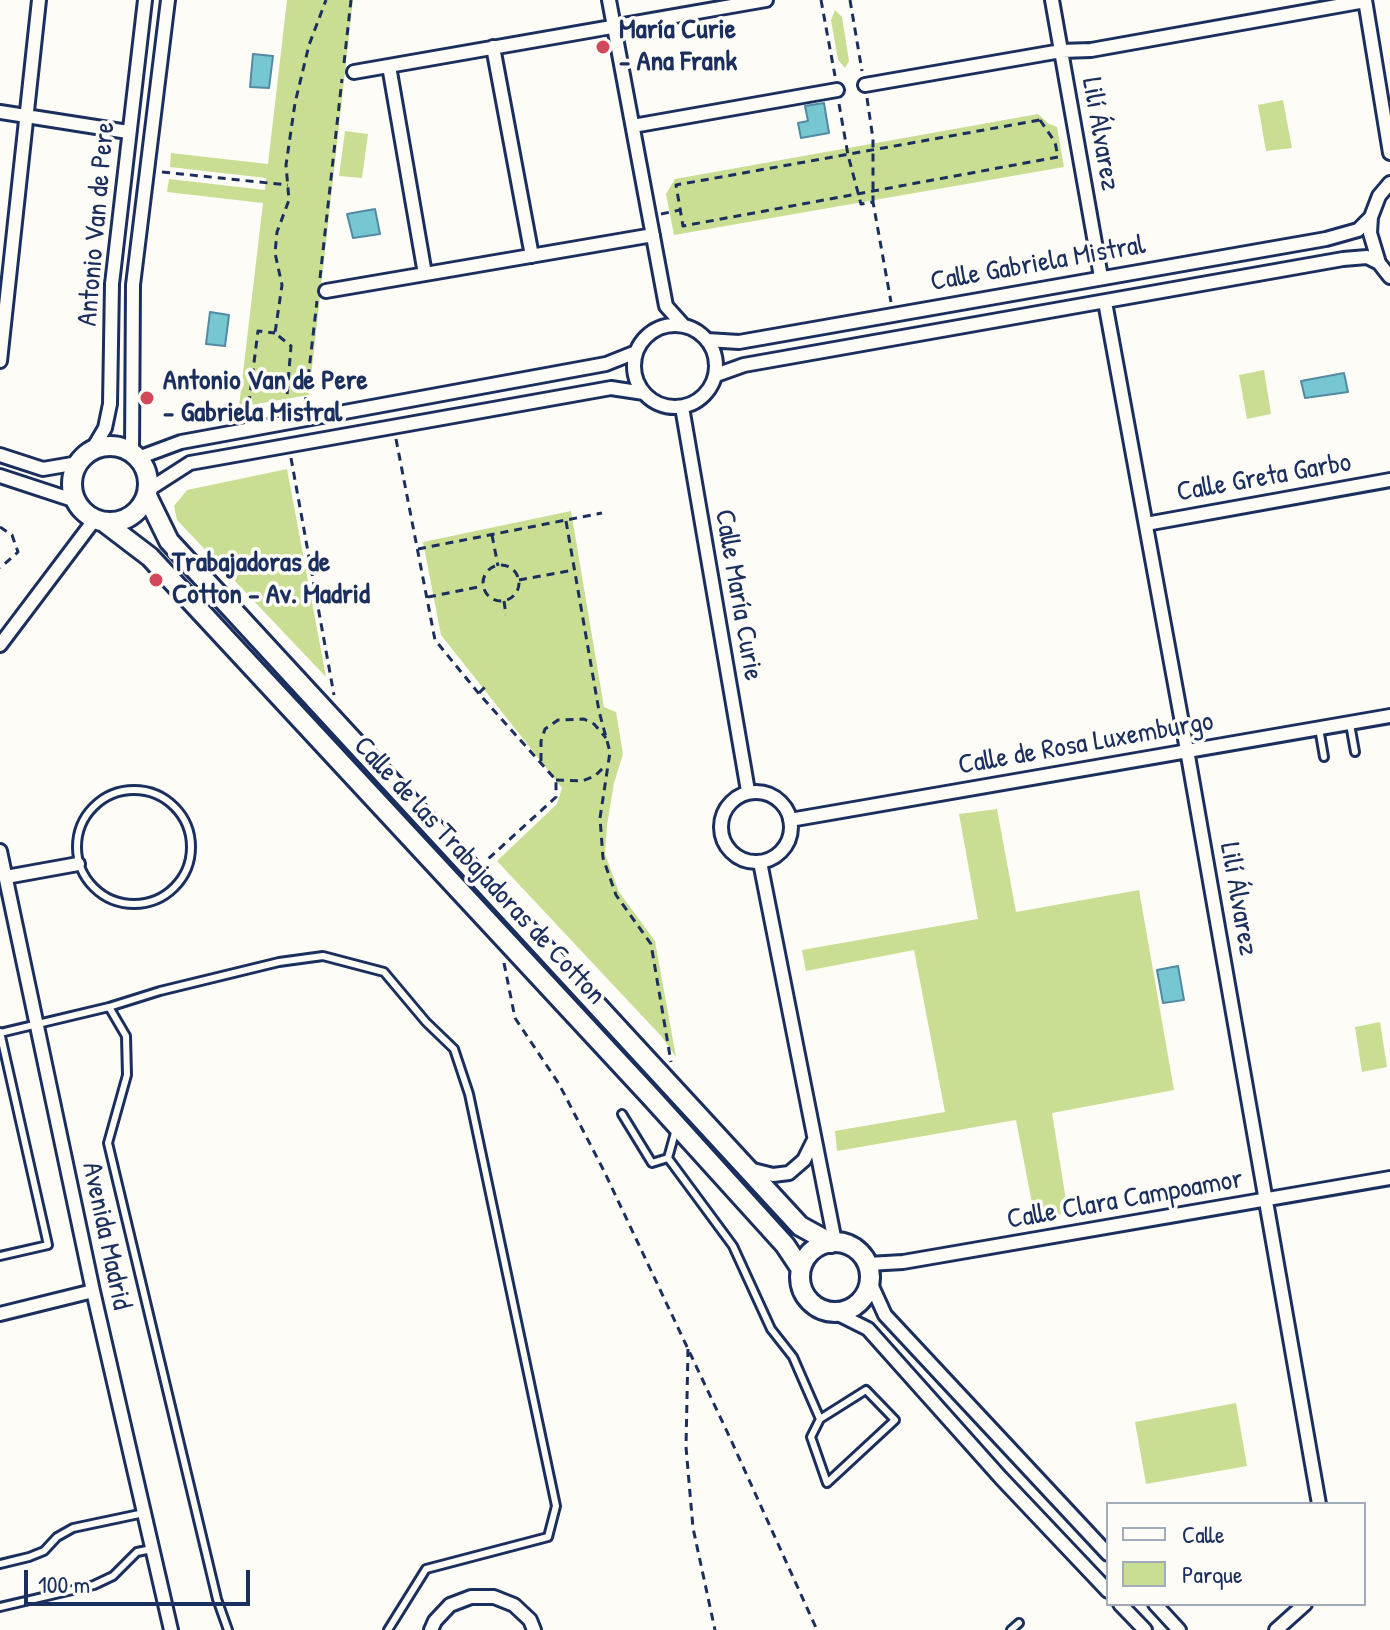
<!DOCTYPE html>
<meta charset="utf-8">
<style>
body{margin:0}
#map{position:relative;width:1390px;height:1630px;overflow:hidden;background:#fdfcf7;font-family:"Patrick Hand",sans-serif}
canvas{display:block}
.legend{position:absolute;left:1106px;top:1502px;width:260px;height:104px;box-sizing:border-box;background:#fdfcf7;border:2px solid #a3aaba;margin:0;padding:10px 14px;list-style:none;font-size:24px;color:#1b2f5e}
.legend li{display:flex;align-items:center;gap:16px;height:40px}
.legend b{width:40px;border:2px solid #a3aaba}
.scale{position:absolute;left:24px;top:1570px;width:226px;height:36px;box-sizing:border-box;border:4px solid #1b2f5e;border-top:0;padding-left:10px;font-size:24px;line-height:28px;white-space:nowrap;color:#1b2f5e;-webkit-text-stroke:6px #fdfcf7;paint-order:stroke}
</style>
<div id="map">
<canvas width="1390" height="1630"></canvas>
<ul class="legend">
<li><b style="height:10px;background:#fdfcf7"></b>Calle</li>
<li><b style="height:22px;background:#cade93"></b>Parque</li>
</ul>
<div class="scale">100 m</div>
</div>
<script>
const g = document.querySelector('canvas').getContext('2d');
g.lineJoin = 'round';
function paint(path, color) { g.fillStyle = color; g.fill(path, 'evenodd'); }
const toPath = rows => new Path2D(rows.map(r => 'M' + r).join(''));
function stroke(path, color, width, dash) { g.strokeStyle = color; g.lineWidth = width; g.lineCap = dash ? 'butt' : 'round'; g.setLineDash(dash || []); g.stroke(path); }
function write(font, color, halo, rows, align = 'center') {
  g.font = font + ' "Patrick Hand",sans-serif'; g.lineWidth = 7; g.setLineDash([]); g.textBaseline = 'middle'; g.strokeStyle = halo; g.fillStyle = color; for (const [text, x, y, turn = 0] of rows) {
    g.save(); g.translate(x, y); g.rotate((+turn || 0) * Math.PI / 180); g.textAlign = isNaN(turn) ? turn : align; if (halo) g.strokeText(text, 0, 0); g.fillText(text, 0, 0); g.restore();
  }
}
paint(toPath([
 [287,0,353,0,309,395,239,407,263,203,167,192,169,179,265,190,266,178,170,167,171,153,268,164],
 [835,10,842,17,849,61,845,68,838,60,831,20],
 [1283,100,1292,148,1266,151,1258,105],
 [1038,114,1049,124,1057,127,1064,167,674,235,666,194,675,179],
 [345,131,368,134,362,178,339,176],
 [1264,370,1271,414,1247,419,1239,375],
 [287,469,326,677,177,520,174,506,187,490],
 [571,511,604,707,616,712,623,754,614,783,607,825,605,854,619,892,655,941,676,1057,661,1036,497,861,557,804,562,788,441,635,423,542],
 [997,809,1016,912,1139,890,1174,1090,1052,1113,1068,1213,1035,1219,1016,1120,837,1151,835,1131,945,1112,914,950,806,971,802,950,978,919,959,814],
 [1380,1022,1387,1067,1362,1072,1355,1027],
 [1236,1403,1247,1466,1146,1484,1135,1422]
]), '#cade93');
const water = toPath([
 [253,54,273,56,269,88,250,87,253,54],
 [824,103,829,133,801,138,798,123,808,121,805,106,824,103],
 [375,209,380,234,353,238,347,214,375,209],
 [210,312,229,315,225,346,206,344,210,312],
 [1344,373,1348,392,1305,398,1301,381,1344,373],
 [1178,966,1184,1000,1163,1003,1157,970,1178,966]
]);
paint(water, '#77c7d2');
stroke(water, '#528aa4', 2);
const lane = toPath([
 [1350,724,1355,752],
 [1319,728,1324,757],
 '77 847a57 57 0 1 1 114 0a57 57 0 1 1-114 0Z',
 [109,1007,160,991,279,962,323,956,384,972,426,1022,454,1049,469,1094,556,1506,548,1537,426,1569,388,1630],
 [0,1032,48,1245,0,1256],
 [0,1033,109,1007,126,1036,127,1075,108,1143,217,1599,228,1630],
 [622,1114,652,1163,668,1158,676,1129],
 [668,1158,733,1246,771,1329,793,1357,820,1419,811,1437,827,1483,895,1420,866,1390,820,1419],
 [0,1564,29,1557,44,1551,57,1537,73,1528,144,1513],
 [0,1607,94,1585,113,1576,137,1552,152,1549],
 [1011,1630,1019,1623]
]);
const street = toPath([
 [609,0,666,306,684,326],
 [1052,0,1101,277],
 [1365,0,1390,153],
 [493,47,532,256],
 [389,66,425,274],
 [354,72,766,0],
 [865,85,1061,51,1091,50,1365,1],
 [0,112,128,132],
 [633,126,837,90],
 [1390,183,1379,196,1371,217,1370,233,1379,263,1390,277],
 [326,291,653,235],
 [1105,302,1187,750,1319,1504],
 '634 366a41 41 0 1 1 82 0a41 41 0 1 1-82 0Z',
 [707,340,739,342,1326,239,1358,230,1371,217],
 [0,361,39,0],
 [716,375,744,365,1343,259,1367,257,1379,263],
 [682,407,748,791],
 [92,450,105,428,110,404,112,284,145,0],
 [132,453,133,285,168,0],
 [0,455,43,469,78,463],
 [138,458,181,442,606,364,636,352],
 [0,476,76,501],
 [148,490,190,463,611,388,644,393],
 [1146,524,1390,480],
 [0,645,95,519],
 '721 827a35 35 0 1 1 70 0a35 35 0 1 1-70 0Z',
 [790,820,1390,716],
 [0,851,93,1291,171,1630],
 [760,862,835,1242],
 [6,877,78,864],
 [749,1169,773,1175,789,1173,804,1160,814,1140],
 [868,1264,903,1262,1390,1178],
 [870,1282,885,1315,1108,1554],
 [834,1312,868,1329,1001,1478,1108,1591],
 [0,1314,93,1291],
 [1120,1604,1145,1630],
 [1155,1604,1179,1630],
 [431,1630,435,1621,450,1605,471,1597,494,1597,514,1605,530,1620,534,1630],
 [1276,1630,1305,1604]
]);
const secondary = toPath([
 '72 484a38 38 0 1 1 76 0a38 38 0 1 1-76 0Z',
 [147,496,169,541,800,1226,831,1243],
 [104,522,150,557,651,1097,785,1245,801,1269],
 '800 1277a35 35 0 1 1 70 0a35 35 0 1 1-70 0Z'
]);
stroke(lane, '#1b2f5e', 12);
stroke(street, '#1b2f5e', 18);
stroke(secondary, '#1b2f5e', 24);
stroke(toPath([
 [821,0,835,76],
 [850,0,862,71],
 [344,63,351,0],
 [867,98,873,139,873,202],
 [839,104,848,155,861,204,873,202,891,302],
 [1040,120,1055,142,1058,157,683,226,676,185,1040,120],
 [162,172,288,185],
 [661,214,680,210],
 [320,278,342,79],
 [305,405,317,301],
 [286,408,291,346,275,333,282,285,275,253,277,232,289,200,286,165,295,103,309,45,326,0],
 [247,418,258,331,275,333],
 [396,439,435,640,480,695,556,780,556,797,487,860],
 [291,458,334,695],
 [566,521,599,711,610,752,600,818,603,858,616,895,651,944,671,1062],
 [0,527,12,535,18,552,0,568],
 [492,535,498,566],
 [418,549,602,513],
 '483 583a18 18 0 1 1 36 0a18 18 0 1 1-36 0Z',
 [519,580,574,570],
 [428,597,483,586],
 [504,601,506,615],
 [479,693,487,685],
 [541,761,541,741,545,729,558,720,584,719,594,724,606,738],
 [556,780,582,781,595,776,606,765],
 [504,963,515,1018,559,1084,604,1171,731,1440,817,1630],
 [688,1349,686,1447,693,1528,715,1630]
]), '#1b2f5e', 3, [8, 6]);
stroke(lane, '#fdfcf7', 6);
stroke(street, '#fdfcf7', 12);
stroke(secondary, '#fdfcf7', 18);
for (const [x, y, r, color] of [
 [603,47,8,"#d1495b"],
 [147,398,8,"#d1495b"],
 [156,580,8,"#d1495b"]
]) { const dot = new Path2D(); dot.arc(x, y, r, 0, 2 * Math.PI); g.fillStyle = color; g.fill(dot); stroke(dot, '#fdfcf7', 3); }
write('bold 28px', '#1b2f5e', '#fdfcf7', [
 ["María Curie",619,31],
 ["- Ana Frank",619,63],
 ["Antonio Van de Pere",163,382],
 ["- Gabriela Mistral",163,414],
 ["Trabajadoras de",172,564],
 ["Cotton - Av. Madrid",172,596]
], 'left');
write('28px', '#1b2f5e', '#fdfcf7', [
 ["Lilí Álvarez",1100,134,80],
 ["Antonio Van de Pere",97,224,-85],
 ["Calle Gabriela Mistral",1038,264,-10],
 ["Calle Greta Garbo",1264,478,-10],
 ["Calle María Curie",738,595,80],
 ["Calle de Rosa Luxemburgo",1086,744,-10],
 ["Calle de las Trabajadoras de Cotton",479,871,47],
 ["Lilí Álvarez",1238,899,80],
 ["Calle Clara Campoamor",1125,1200,-10],
 ["Avenida Madrid",106,1236,78]
]);
</script>
